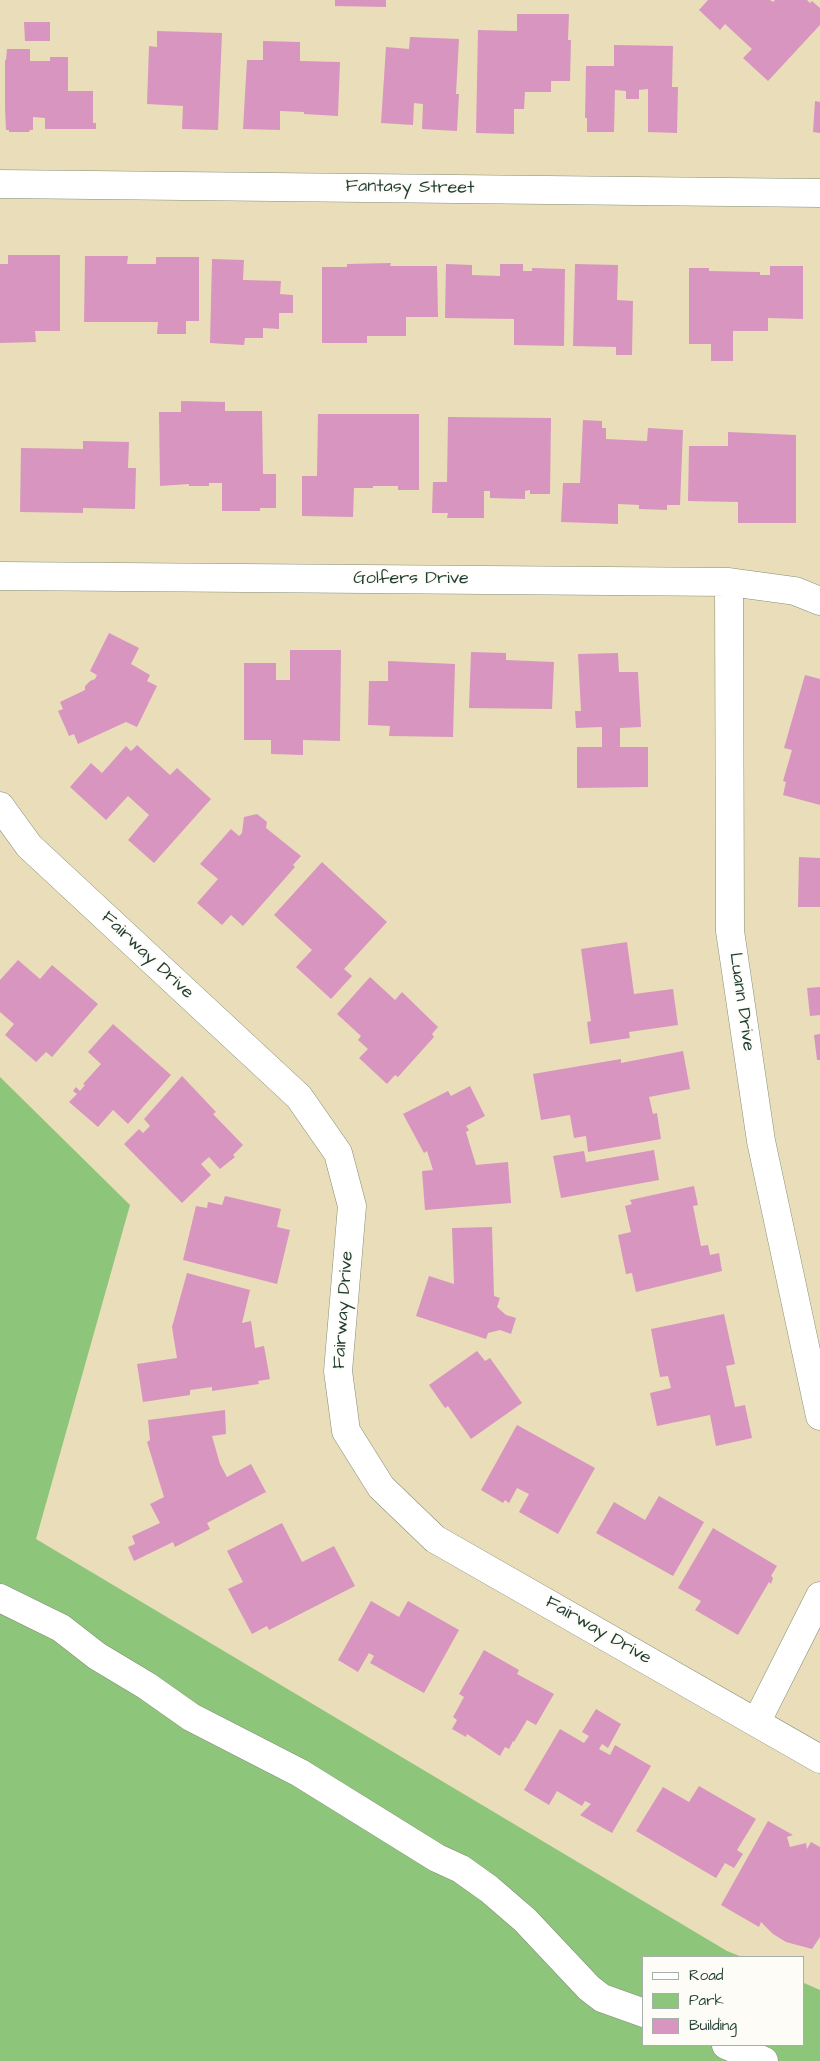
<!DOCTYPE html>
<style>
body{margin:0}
#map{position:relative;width:820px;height:2061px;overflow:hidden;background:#e9deb9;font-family:"Architects Daughter",sans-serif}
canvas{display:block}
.legend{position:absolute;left:642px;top:1956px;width:162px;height:90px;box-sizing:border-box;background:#fdfcf7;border:1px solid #a4b0a9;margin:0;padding:6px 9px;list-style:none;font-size:15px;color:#1f3d34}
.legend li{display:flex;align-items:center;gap:10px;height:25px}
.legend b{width:25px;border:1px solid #a4b0a9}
</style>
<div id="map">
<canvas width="820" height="2061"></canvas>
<ul class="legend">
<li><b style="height:6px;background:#fff"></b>Road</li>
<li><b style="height:14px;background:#8dc67b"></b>Park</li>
<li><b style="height:14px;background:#d895bf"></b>Building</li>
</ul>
</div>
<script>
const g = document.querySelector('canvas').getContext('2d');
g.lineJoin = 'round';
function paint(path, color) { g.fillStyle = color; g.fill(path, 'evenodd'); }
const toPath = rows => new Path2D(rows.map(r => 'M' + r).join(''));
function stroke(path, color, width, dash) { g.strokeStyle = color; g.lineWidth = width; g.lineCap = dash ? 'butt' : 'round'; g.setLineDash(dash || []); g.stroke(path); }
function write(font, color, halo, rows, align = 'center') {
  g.font = font + ' "Architects Daughter",sans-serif'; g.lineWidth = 4; g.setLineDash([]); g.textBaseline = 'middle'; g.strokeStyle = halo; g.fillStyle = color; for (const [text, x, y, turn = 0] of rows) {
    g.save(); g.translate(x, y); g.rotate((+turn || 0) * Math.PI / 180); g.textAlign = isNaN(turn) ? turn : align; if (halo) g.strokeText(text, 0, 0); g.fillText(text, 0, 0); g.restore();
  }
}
paint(toPath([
 [0,1077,130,1205,36,1539,727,1951,742,1957,644,1957,644,2045,804,2045,804,1983,820,1990,820,2061,0,2061]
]), '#8dc67b');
paint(toPath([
 [335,0,386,0,386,7,335,6],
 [708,0,770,0,773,2,775,0,807,0,810,3,812,1,820,8,820,25,768,81,743,58,752,49,725,24,720,30,699,10],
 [517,14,569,14,568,40,571,40,570,81,551,81,551,92,525,92,524,109,514,109,514,134,476,133,478,30,517,31],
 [24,22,50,22,50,41,25,41],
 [157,31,222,33,218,130,182,129,183,106,147,104,149,46,157,47],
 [410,37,459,39,456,94,459,94,457,131,422,129,423,104,414,103,413,125,381,123,386,47,409,49],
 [263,41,300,42,300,61,340,62,338,116,304,114,304,112,280,111,280,130,243,129,247,60,263,60],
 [614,45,673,46,672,87,678,87,677,133,648,132,648,89,639,90,639,99,626,99,626,91,615,90,614,132,587,132,587,118,585,118,586,66,614,66],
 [7,49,30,49,30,61,50,61,50,57,68,57,68,91,93,91,93,123,96,123,96,129,45,129,45,118,33,117,33,130,30,130,29,132,9,132,9,130,6,130,5,108,5,60,6,60],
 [815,101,820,102,820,133,813,132],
 [8,255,60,255,60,331,35,331,36,342,0,343,0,264,8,264],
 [85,256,128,256,127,264,156,264,156,257,199,257,199,321,186,321,186,334,157,334,158,322,84,322],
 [212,259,244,260,243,280,281,281,280,294,293,295,293,313,279,313,279,329,263,328,263,338,245,338,244,345,210,343],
 [391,263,390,266,437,266,438,317,406,317,406,336,367,336,367,343,322,343,322,267,347,267,347,264],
 [446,264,472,265,472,275,500,276,500,264,523,264,523,271,532,271,532,268,565,269,564,346,514,345,514,319,445,318],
 [575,264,618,265,617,300,633,301,632,355,616,355,616,347,573,346],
 [770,266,803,266,803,319,768,318,768,331,733,331,733,361,711,361,711,344,689,344,689,268,709,268,709,271,760,272,760,275,770,275],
 [181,401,225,402,225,411,262,411,263,474,276,474,276,508,260,508,260,511,222,511,222,483,209,483,209,486,189,486,189,484,160,486,159,412,181,412],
 [318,414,419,414,419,490,398,490,398,486,373,486,373,488,354,488,353,517,302,516,302,476,317,476],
 [448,417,551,418,550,494,530,494,530,490,525,491,525,499,490,498,490,491,484,491,484,518,447,518,448,513,432,513,433,482,447,482],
 [583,420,602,421,602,428,606,428,606,439,647,441,648,428,683,430,680,505,667,505,667,510,639,509,639,505,618,504,618,524,561,522,563,483,580,483],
 [728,432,796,435,796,523,738,523,738,502,688,501,689,446,728,446],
 [83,441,129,442,128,468,136,468,135,509,83,508,83,513,20,512,21,448,83,449],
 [109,633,139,648,131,664,150,675,147,681,157,686,137,727,126,722,78,744,74,734,69,736,58,711,63,709,60,702,85,690,85,686,90,681,95,679,97,675,90,671],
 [290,650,341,650,340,741,303,740,303,755,271,754,271,740,244,740,244,663,276,663,276,680,290,680],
 [471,652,506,653,506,660,554,662,552,709,469,708],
 [618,653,619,672,638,672,641,727,620,728,620,747,648,747,648,787,577,788,577,747,602,747,602,727,576,728,575,711,581,711,578,654],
 [388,661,455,664,453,737,389,736,390,726,368,725,369,681,388,681],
 [805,675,820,679,820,805,783,795,786,782,783,781,792,750,784,748],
 [137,745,170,775,177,768,211,799,154,863,128,840,149,815,128,796,106,820,70,787,91,763,102,773,126,746,131,751],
 [257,814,267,822,266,828,301,856,293,865,295,867,243,926,231,915,222,925,197,903,218,879,200,864,231,829,239,836,242,833,244,817],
 [799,857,820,858,820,907,798,907],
 [322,862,387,922,344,969,352,976,331,999,296,967,312,950,274,915],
 [627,942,634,994,673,989,678,1025,629,1032,630,1038,590,1044,587,1022,591,1021,581,949],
 [18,960,40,979,52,965,98,1004,52,1057,46,1052,36,1062,5,1035,14,1024,0,1012,0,980],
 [370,977,395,1000,402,992,438,1027,432,1034,434,1037,398,1077,395,1075,387,1084,359,1058,368,1049,358,1040,361,1036,337,1014],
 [820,987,820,1015,810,1016,807,988],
 [113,1024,171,1075,128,1124,113,1110,98,1127,69,1102,77,1094,73,1091,76,1087,80,1091,85,1085,83,1084,101,1064,88,1052],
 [820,1034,820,1060,817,1060,814,1035],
 [683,1051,690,1089,649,1097,653,1114,657,1113,661,1139,588,1152,586,1136,574,1138,570,1115,541,1120,533,1074,621,1059,621,1063],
 [182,1076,216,1112,213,1114,243,1145,233,1155,235,1157,220,1169,209,1157,201,1164,211,1175,182,1203,124,1144,139,1129,143,1133,150,1126,144,1119],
 [470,1086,485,1116,466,1126,469,1130,466,1132,476,1165,508,1162,511,1203,425,1210,422,1171,433,1170,427,1151,424,1153,403,1114,448,1091,451,1096],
 [654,1150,659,1180,561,1198,553,1156,584,1151,586,1162],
 [694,1186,698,1205,693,1206,701,1246,708,1245,710,1255,719,1253,722,1271,636,1292,632,1273,626,1274,618,1235,631,1232,625,1206,632,1204,630,1200],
 [225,1196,281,1209,277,1227,290,1230,277,1284,183,1260,196,1206,207,1208,208,1202,222,1205],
 [492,1227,494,1296,500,1298,497,1307,506,1315,516,1318,511,1334,500,1330,488,1333,486,1339,416,1316,429,1276,454,1284,452,1228],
 [187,1273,250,1290,242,1323,251,1321,255,1348,264,1346,270,1379,258,1381,259,1384,212,1391,212,1387,190,1390,190,1395,143,1402,137,1364,177,1358,172,1327],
 [724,1314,735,1364,726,1366,735,1407,745,1405,752,1438,716,1446,710,1415,657,1426,650,1393,671,1388,668,1376,660,1377,651,1329],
 [477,1351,485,1361,490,1358,522,1403,471,1439,448,1406,445,1408,429,1385],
 [225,1410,226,1434,212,1436,220,1464,227,1477,251,1464,266,1492,207,1523,210,1529,175,1547,173,1542,134,1561,128,1547,135,1544,132,1536,160,1523,150,1504,164,1497,147,1442,150,1440,148,1420],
 [517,1425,595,1468,558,1534,519,1512,529,1494,517,1488,509,1503,505,1500,503,1503,481,1490],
 [659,1496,704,1522,673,1576,596,1533,614,1502,645,1520],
 [282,1523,302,1562,334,1546,355,1586,269,1630,267,1626,252,1634,228,1589,243,1582,227,1551],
 [713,1528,777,1566,771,1576,773,1578,771,1584,769,1582,738,1635,695,1610,701,1601,678,1588],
 [371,1601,399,1617,408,1601,459,1630,424,1693,370,1663,374,1656,369,1653,358,1672,338,1660],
 [484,1650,519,1670,517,1674,554,1694,536,1725,527,1720,514,1742,513,1741,509,1749,505,1747,500,1756,467,1734,466,1737,452,1729,457,1720,453,1717,464,1697,459,1694],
 [596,1709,621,1724,608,1748,602,1744,599,1749,610,1755,615,1745,651,1766,612,1833,580,1815,591,1804,585,1801,582,1806,557,1791,549,1805,524,1790,560,1729,584,1743,589,1736,582,1732],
 [699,1786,756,1819,737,1850,743,1854,734,1868,725,1863,716,1878,636,1831,663,1787,689,1802],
 [768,1821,793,1835,787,1837,790,1847,806,1843,807,1849,811,1842,820,1847,820,1937,812,1949,786,1942,773,1934,761,1922,759,1927,721,1905]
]), '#d895bf');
const minor = toPath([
 [0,184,820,193],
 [0,576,729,582,795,591,820,601],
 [729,582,730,931,761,1141,820,1416],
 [0,806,29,846,299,1097,338,1153,352,1206,338,1371,346,1431,381,1487,435,1539,820,1759],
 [0,1598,61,1628,97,1656,147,1686,191,1717,300,1773,437,1858,461,1869,489,1889,525,1920,589,1988,602,1998,644,2013],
 [757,1721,820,1596],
 [726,2045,764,2061]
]);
stroke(minor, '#848e76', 29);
stroke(minor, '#fff', 28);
write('18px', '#1f3d34', '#fdfcf7', [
 ["Fantasy Street",410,188,1],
 ["Golfers Drive",411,579],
 ["Fairway Drive",147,956,43],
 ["Luann Drive",741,1002,82],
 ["Fairway Drive",344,1310,-86],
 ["Fairway Drive",598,1631,30]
]);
</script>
